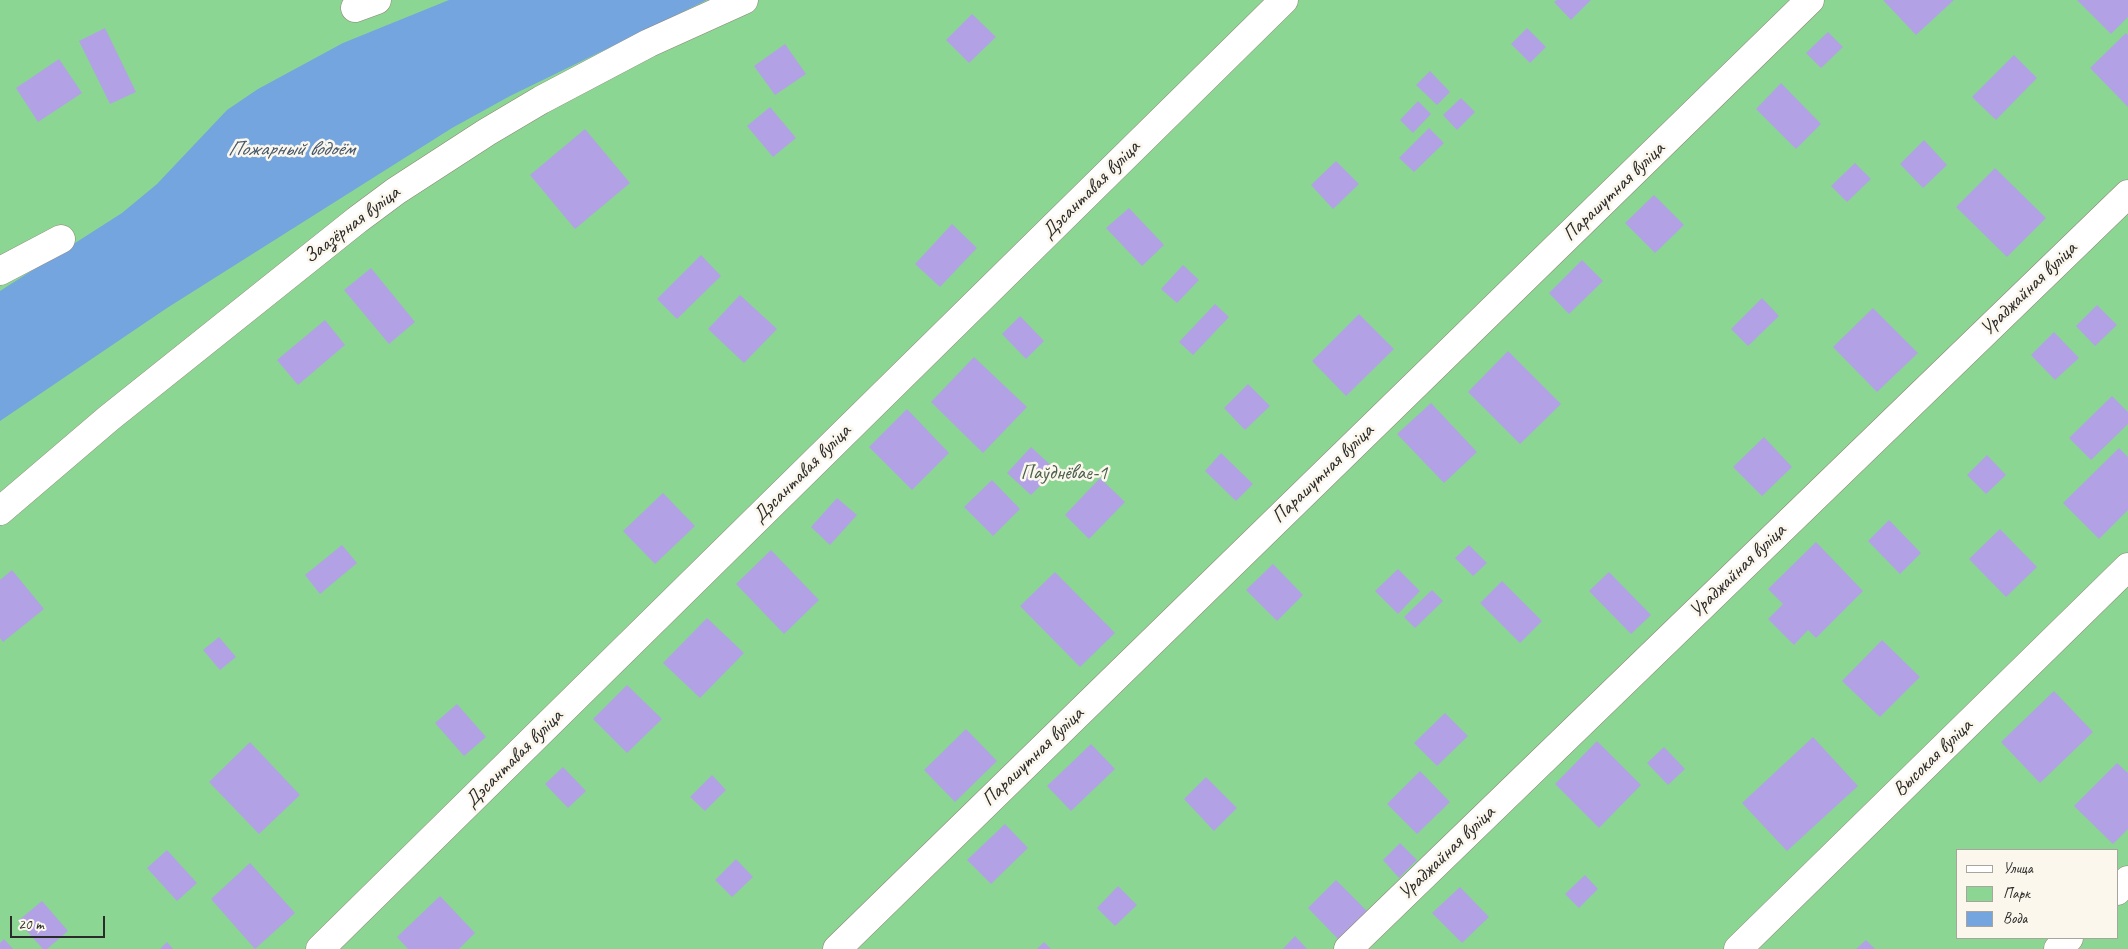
<!DOCTYPE html>
<meta charset="utf-8">
<style>
body{margin:0}
#map{position:relative;width:2128px;height:949px;overflow:hidden;background:#f0e1c2;font-family:Caveat,sans-serif}
canvas{display:block}
.legend{position:absolute;left:1956px;top:849px;width:162px;height:90px;box-sizing:border-box;background:#fbf7ec;border:1px solid #a8a59f;margin:0;padding:6px 9px;list-style:none;font-size:15px;color:#2b2b2b}
.legend li{display:flex;align-items:center;gap:10px;height:25px}
.legend b{width:25px;border:1px solid #a8a59f}
.scale{position:absolute;left:10px;top:916px;width:95px;height:22px;box-sizing:border-box;border:2px solid #2b2b2b;border-top:0;padding-left:6px;font-size:15px;line-height:18px;white-space:nowrap;color:#2b2b2b;-webkit-text-stroke:4px #fbf7ec;paint-order:stroke}
</style>
<div id="map">
<canvas width="2128" height="949"></canvas>
<ul class="legend">
<li><b style="height:6px;background:#fff"></b>Улица</li>
<li><b style="height:14px;background:#8bd693"></b>Парк</li>
<li><b style="height:14px;background:#74a5df"></b>Вода</li>
</ul>
<div class="scale">20 m</div>
</div>
<script>
const g = document.querySelector('canvas').getContext('2d');
g.lineJoin = 'round';
function paint(path, color) { g.fillStyle = color; g.fill(path, 'evenodd'); }
const toPath = rows => new Path2D(rows.map(r => 'M' + r).join(''));
function stroke(path, color, width, dash) { g.strokeStyle = color; g.lineWidth = width; g.lineCap = dash ? 'butt' : 'round'; g.setLineDash(dash || []); g.stroke(path); }
function write(font, color, halo, rows, align = 'center') {
  g.font = font + ' Caveat,sans-serif'; g.lineWidth = 5; g.setLineDash([]); g.textBaseline = 'middle'; g.strokeStyle = halo; g.fillStyle = color; for (const [text, x, y, turn = 0] of rows) {
    g.save(); g.translate(x, y); g.rotate((+turn || 0) * Math.PI / 180); g.textAlign = isNaN(turn) ? turn : align; if (halo) g.strokeText(text, 0, 0); g.fillText(text, 0, 0); g.restore();
  }
}
paint(toPath([
 [0,0,2128,0,2128,949,0,949],
 [1957,850,2117,850,2117,938,1957,938]
]), '#8bd693');
paint(toPath([
 [449,0,707,0,510,96,452,128,167,308,0,421,0,291,122,213,157,184,227,110,258,89,343,43]
]), '#74a5df');
paint(toPath([
 [1557,0,1591,0,1571,20,1554,2],
 [1883,0,1954,0,1916,35],
 [2077,0,2128,0,2128,17,2111,34],
 [972,14,996,37,969,63,946,40],
 [105,28,136,92,110,104,79,41],
 [1527,28,1546,47,1530,63,1511,44],
 [1828,32,1843,47,1821,68,1806,53],
 [2126,33,2128,35,2128,107,2090,68],
 [785,44,806,74,775,95,754,66],
 [2014,55,2037,78,1996,120,1972,97],
 [59,59,82,93,38,122,16,88],
 [1430,71,1450,92,1437,105,1416,85],
 [1781,83,1821,124,1796,149,1756,109],
 [1461,98,1475,112,1457,130,1443,115],
 [1418,101,1431,114,1413,133,1400,120],
 [770,107,796,138,773,157,747,126],
 [1429,128,1444,143,1414,172,1399,158],
 [585,129,630,183,575,229,530,175],
 [1924,140,1947,165,1923,188,1900,164],
 [1336,161,1359,184,1333,209,1311,185],
 [1855,163,1871,179,1847,202,1831,186],
 [1995,168,2046,218,2007,257,1956,207],
 [1654,195,1684,225,1655,253,1625,223],
 [1129,208,1164,245,1142,266,1106,228],
 [952,224,977,248,940,287,915,264],
 [701,255,721,276,677,319,657,299],
 [1582,260,1603,281,1569,314,1549,293],
 [1183,265,1199,280,1177,303,1161,289],
 [371,268,415,322,389,344,344,290],
 [740,295,777,329,744,363,708,329],
 [1762,298,1779,316,1748,346,1731,329],
 [1215,304,1229,317,1193,355,1179,342],
 [2097,305,2117,325,2095,346,2076,326],
 [1873,308,1918,353,1877,392,1833,347],
 [1359,314,1394,349,1346,396,1312,361],
 [1020,316,1044,341,1026,359,1002,334],
 [325,320,345,345,298,385,277,360],
 [2054,332,2079,358,2055,380,2031,355],
 [1508,351,1561,404,1520,444,1468,392],
 [974,357,1027,407,983,453,931,402],
 [1248,384,1270,406,1245,430,1224,408],
 [2112,396,2128,412,2128,424,2091,460,2069,438],
 [1431,403,1477,452,1444,483,1397,434],
 [907,409,949,453,912,490,869,447],
 [1764,437,1792,467,1762,496,1733,467],
 [1031,447,1056,470,1031,495,1007,473],
 [2119,448,2128,457,2128,510,2099,539,2063,503],
 [1221,453,1253,484,1236,501,1205,471],
 [1987,455,2006,475,1986,494,1967,475],
 [1100,478,1125,502,1089,539,1065,515],
 [992,480,1020,509,993,536,964,507],
 [663,493,695,526,655,564,623,531],
 [837,498,857,515,830,545,811,527],
 [1889,520,1921,553,1900,574,1868,541],
 [2000,529,2037,567,2006,597,1969,559],
 [1816,542,1863,591,1816,638,1808,630,1794,645,1768,619,1783,604,1768,589],
 [342,545,357,563,320,594,305,575],
 [1469,545,1487,563,1473,576,1455,558],
 [771,550,819,600,784,634,736,584],
 [1273,564,1303,595,1277,621,1246,590],
 [1398,569,1420,591,1398,614,1375,591],
 [12,570,44,609,3,642,0,638,0,580],
 [1055,572,1115,633,1080,667,1020,606],
 [1609,572,1651,615,1631,634,1589,591],
 [1502,581,1542,621,1520,643,1480,603],
 [1432,590,1443,601,1415,628,1404,617],
 [707,618,744,653,700,698,663,663],
 [219,637,236,657,220,670,203,650],
 [1882,640,1920,677,1880,717,1842,681],
 [627,685,662,719,627,753,593,719],
 [2054,691,2093,732,2040,783,2001,742],
 [457,704,486,737,464,756,435,723],
 [1445,713,1468,736,1437,766,1414,743],
 [966,729,997,761,955,802,924,770],
 [1813,737,1858,786,1787,851,1742,803],
 [1597,741,1641,785,1599,828,1555,784],
 [250,742,300,795,259,834,209,782],
 [1091,744,1115,769,1071,811,1047,786],
 [1664,747,1685,769,1668,785,1647,763],
 [2117,763,2128,773,2128,829,2113,844,2074,806],
 [563,767,586,791,568,808,545,784],
 [1420,771,1450,802,1417,834,1387,804],
 [712,775,726,790,705,811,690,797],
 [1206,777,1237,808,1214,831,1184,799],
 [1005,824,1028,848,991,884,967,860],
 [1400,843,1417,860,1399,878,1383,860],
 [167,850,197,883,177,901,147,868],
 [736,859,753,877,732,897,715,880],
 [250,863,295,913,255,949,211,899],
 [1585,875,1598,889,1579,908,1565,894],
 [1336,880,1367,911,1338,939,1308,908],
 [1118,886,1137,905,1115,926,1097,908],
 [1460,887,1489,917,1462,943,1432,913],
 [440,896,475,933,459,949,408,949,397,937],
 [42,901,68,931,47,949,43,949,18,921],
 [1295,936,1307,949,1283,949],
 [4,939,13,949,0,949,0,943],
 [1866,940,1875,949,1856,949],
 [167,942,173,949,160,949],
 [1044,942,1051,949,1037,949]
]), '#b2a2e5');
const minor = toPath([
 [355,8,377,0],
 [0,271,61,239],
 [0,511,109,418,357,220,396,191,487,132,541,100,649,43,744,0],
 [2117,891,2128,880],
 [320,949,1284,0],
 [837,949,1810,0],
 [1348,949,2128,194],
 [1738,949,2128,567],
 [2058,949,2069,938]
]);
stroke(minor, '#8e8676', 29);
stroke(minor, '#fff', 28);
write('20px', '#2b2b2b', '#fbf7ec', [
 ["Дэсантавая вуліца",1091,190,-45],
 ["Парашутная вуліца",1614,192,-44],
 ["Заазёрная вуліца",352,225,-37],
 ["Ураджайная вуліца",2029,289,-44],
 ["Дэсантавая вуліца",802,474,-45],
 ["Парашутная вуліца",1323,474,-44],
 ["Ураджайная вуліца",1738,571,-44],
 ["Парашутная вуліца",1033,757,-44],
 ["Высокая вуліца",1933,758,-44],
 ["Дэсантавая вуліца",514,759,-45],
 ["Ураджайная вуліца",1447,853,-44]
]);
write('20px', '#485e4a', '#fbf7ec', [
 ["Паўднёвае-1",1064,474]
]);
write('italic 21px', '#45566a', '#fbf7ec', [
 ["Пожарный водоём",291,149]
]);
</script>
